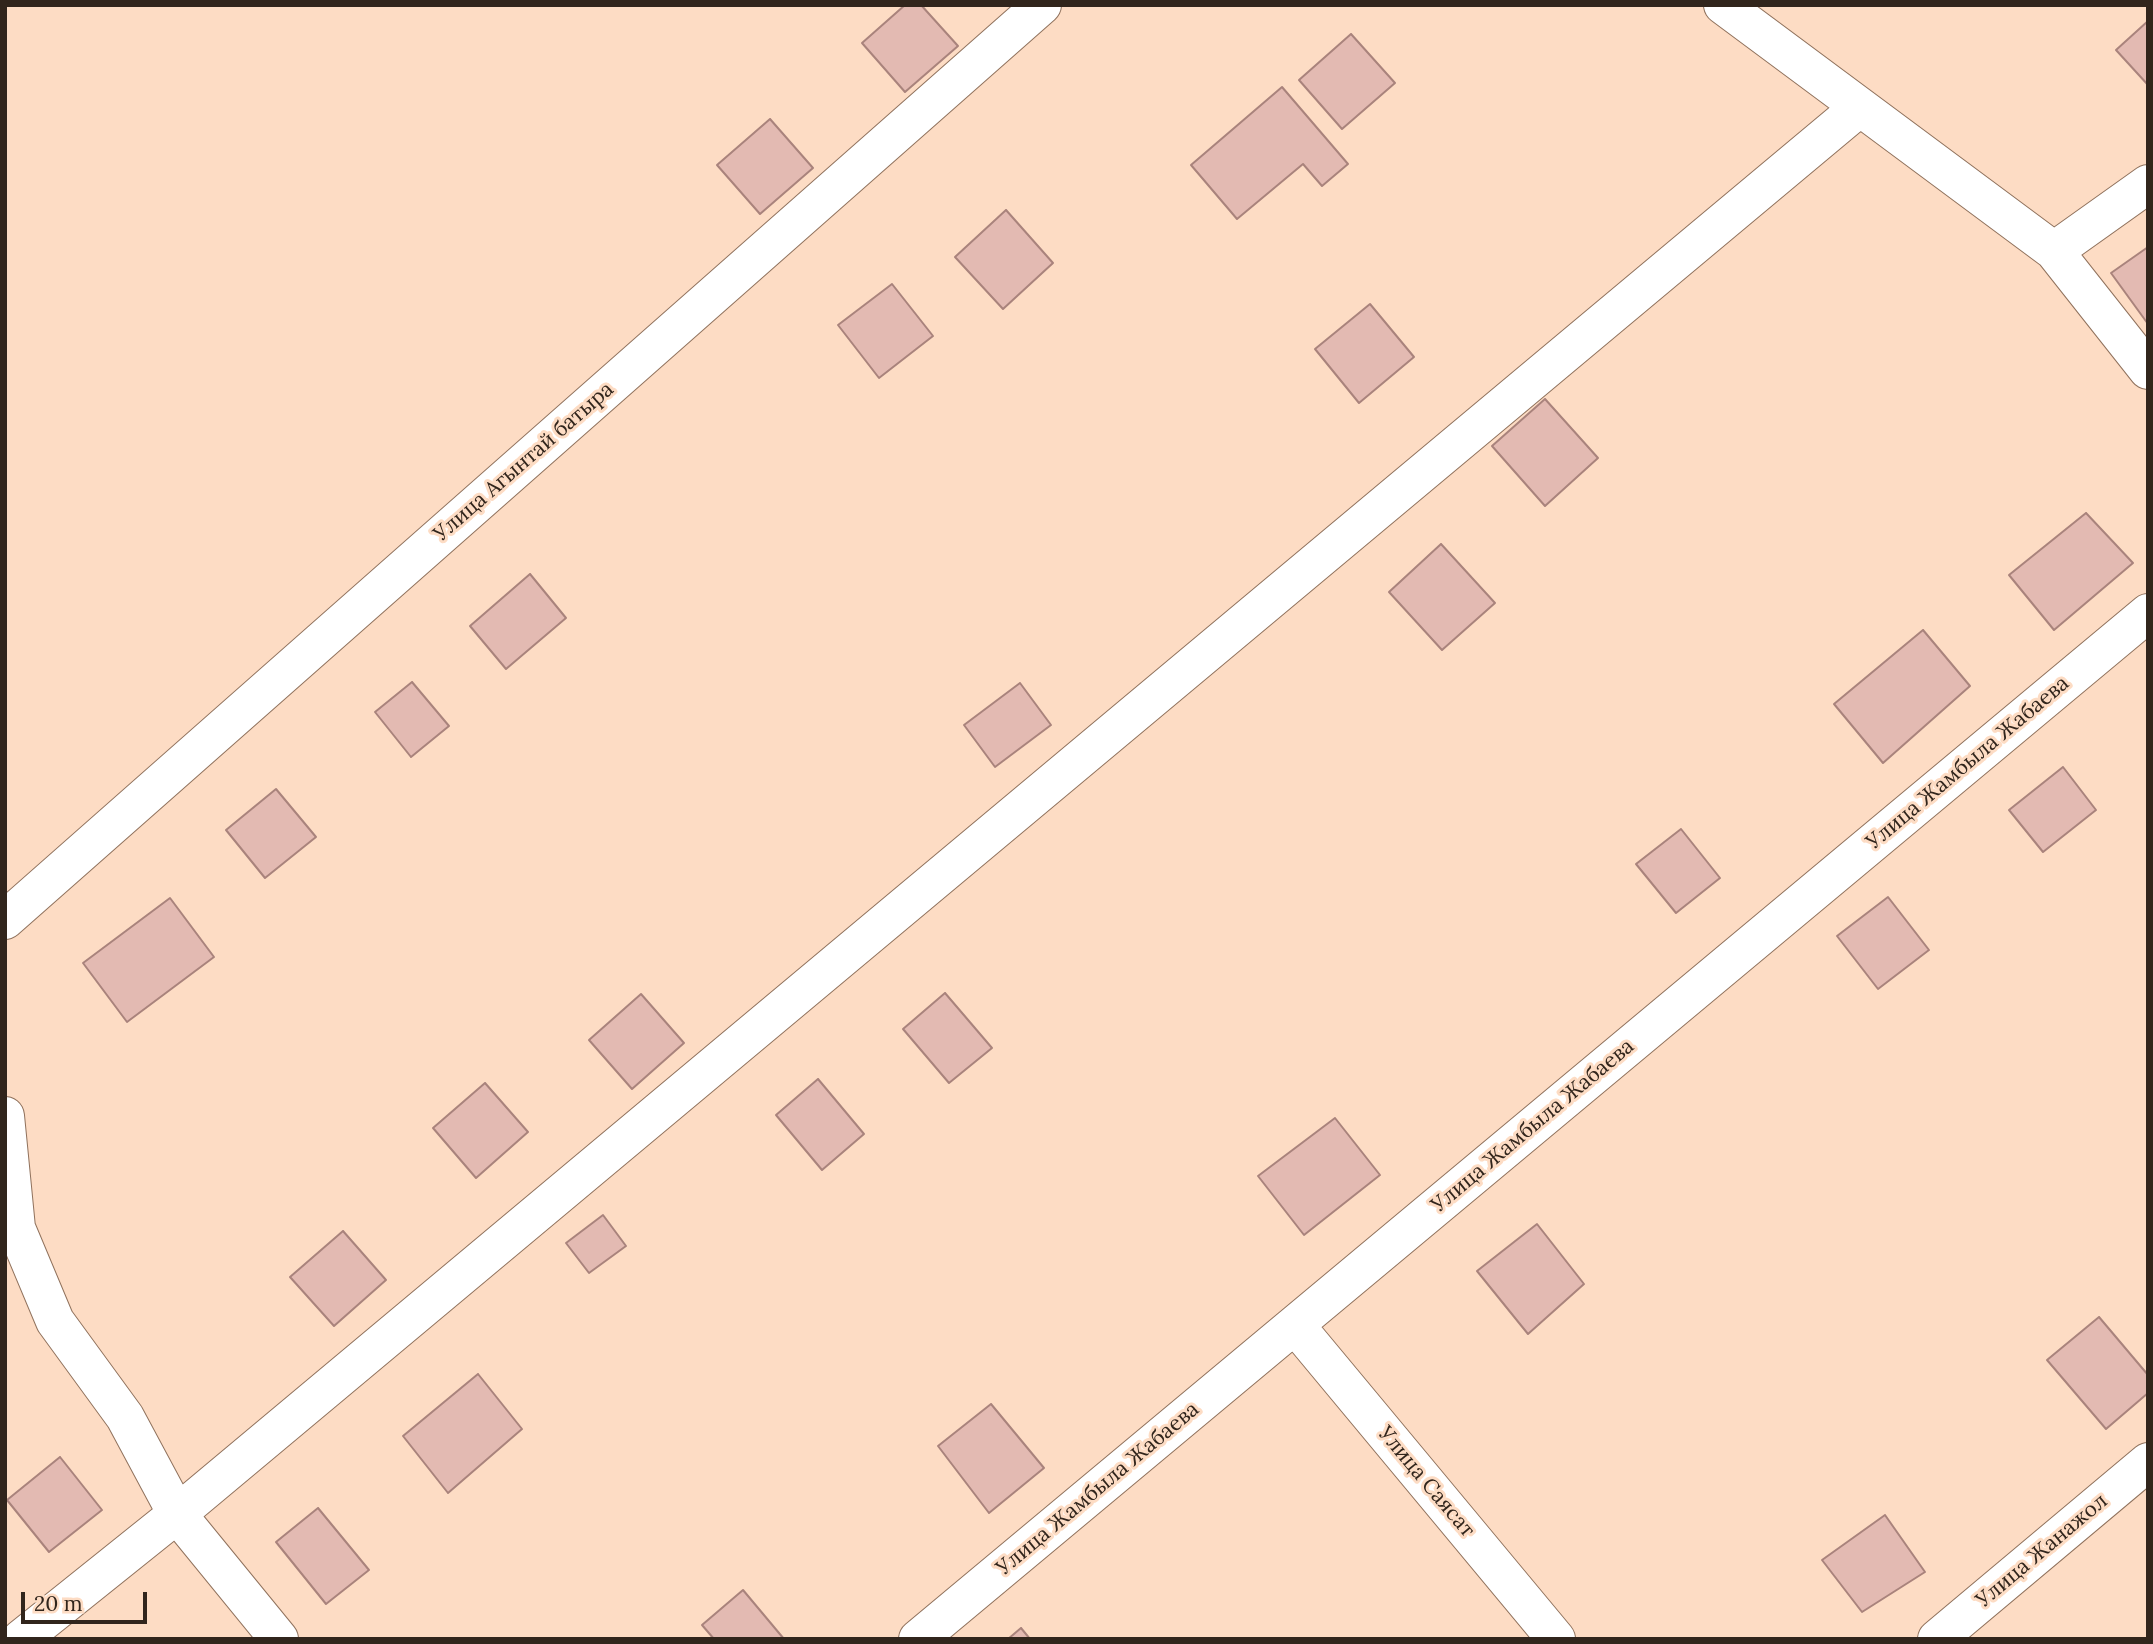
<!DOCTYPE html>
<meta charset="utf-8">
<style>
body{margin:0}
#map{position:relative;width:2153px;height:1644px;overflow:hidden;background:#fddcc4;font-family:Lora,serif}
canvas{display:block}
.frame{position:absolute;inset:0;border:7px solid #31251c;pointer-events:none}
.scale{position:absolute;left:21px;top:1592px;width:126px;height:32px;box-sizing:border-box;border:4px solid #31251c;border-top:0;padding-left:9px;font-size:21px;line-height:24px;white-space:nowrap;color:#31251c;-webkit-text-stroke:5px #fddcc4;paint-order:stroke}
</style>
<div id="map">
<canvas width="2153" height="1644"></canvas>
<div class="frame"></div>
<div class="scale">20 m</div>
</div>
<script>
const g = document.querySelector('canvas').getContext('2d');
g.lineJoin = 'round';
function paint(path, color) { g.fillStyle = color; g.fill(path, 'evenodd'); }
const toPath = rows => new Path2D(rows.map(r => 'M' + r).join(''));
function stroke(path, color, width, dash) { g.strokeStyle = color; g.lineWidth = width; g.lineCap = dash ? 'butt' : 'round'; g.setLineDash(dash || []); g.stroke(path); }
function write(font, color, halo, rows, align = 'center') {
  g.font = font + ' Lora,serif'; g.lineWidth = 6; g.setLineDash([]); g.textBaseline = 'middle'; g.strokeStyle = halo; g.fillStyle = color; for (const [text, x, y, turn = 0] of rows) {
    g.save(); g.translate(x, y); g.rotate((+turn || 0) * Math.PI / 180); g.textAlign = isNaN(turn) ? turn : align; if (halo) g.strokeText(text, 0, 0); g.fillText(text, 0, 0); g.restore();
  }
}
const building = toPath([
 [905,5,921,5,958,46,905,92,862,43,905,5],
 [2148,21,2148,85,2116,50,2148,21],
 [1351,34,1395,83,1342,129,1299,80,1351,34],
 [1282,87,1348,164,1322,186,1303,164,1237,219,1191,165,1282,87],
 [770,119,813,168,760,214,717,165,770,119],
 [1006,210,1053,263,1003,309,955,257,1006,210],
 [2148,247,2148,324,2111,273,2148,247],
 [892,284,933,336,879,378,838,325,892,284],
 [1370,304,1414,357,1359,403,1315,349,1370,304],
 [1545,399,1598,458,1545,506,1492,446,1545,399],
 [2086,513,2133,563,2054,630,2009,575,2086,513],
 [1441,544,1495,603,1442,650,1389,592,1441,544],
 [530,574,566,618,506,669,470,626,530,574],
 [1923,630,1970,686,1883,763,1834,704,1923,630],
 [412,682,449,726,411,757,375,712,412,682],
 [1020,683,1051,725,995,767,964,725,1020,683],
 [2063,767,2096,810,2043,852,2009,810,2063,767],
 [276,789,316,837,265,878,226,830,276,789],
 [1681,829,1720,878,1676,913,1636,864,1681,829],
 [1888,897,1929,950,1878,989,1837,936,1888,897],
 [170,898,214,957,127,1022,83,963,170,898],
 [945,993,992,1048,949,1083,903,1029,945,993],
 [641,994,684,1043,632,1089,589,1040,641,994],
 [818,1079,864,1134,822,1170,776,1115,818,1079],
 [485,1083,528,1132,476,1178,433,1128,485,1083],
 [1335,1118,1380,1175,1304,1235,1258,1176,1335,1118],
 [603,1215,626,1246,589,1273,566,1243,603,1215],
 [1537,1224,1584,1284,1528,1334,1477,1271,1537,1224],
 [343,1231,386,1280,334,1326,290,1277,343,1231],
 [2099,1317,2148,1375,2148,1393,2106,1429,2047,1360,2099,1317],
 [478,1374,522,1429,448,1493,403,1436,478,1374],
 [991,1404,1044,1468,989,1513,938,1446,991,1404],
 [60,1457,102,1510,49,1552,7,1500,60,1457],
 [318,1508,369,1570,326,1604,276,1542,318,1508],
 [1885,1515,1925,1572,1862,1612,1822,1560,1885,1515],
 [743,1590,784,1639,714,1639,702,1625,743,1590],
 [1021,1628,1030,1639,1008,1639,1021,1628]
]);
paint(building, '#e3bab2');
stroke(building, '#a9837c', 2);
const street = toPath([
 [1723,5,2054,251,2148,370],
 [2054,251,2148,184],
 [5,920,1042,5],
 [5,1116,16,1228,55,1321,125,1417,177,1514,279,1639],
 [1295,1325,1556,1639],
 [21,1639,177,1514,1860,107],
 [918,1639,2148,613],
 [1937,1639,2148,1462]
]);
stroke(street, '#90725d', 40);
stroke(street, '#fff', 38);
write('21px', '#31251c', '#fddcc4', [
 ["Улица Агынтай батыра",524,462,-41],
 ["Улица Жамбыла Жабаева",1968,763,-40],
 ["Улица Жамбыла Жабаева",1533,1126,-40],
 ["Улица Саясат",1426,1482,50],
 ["Улица Жамбыла Жабаева",1098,1489,-40],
 ["Улица Жанажол",2042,1551,-40]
]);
</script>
